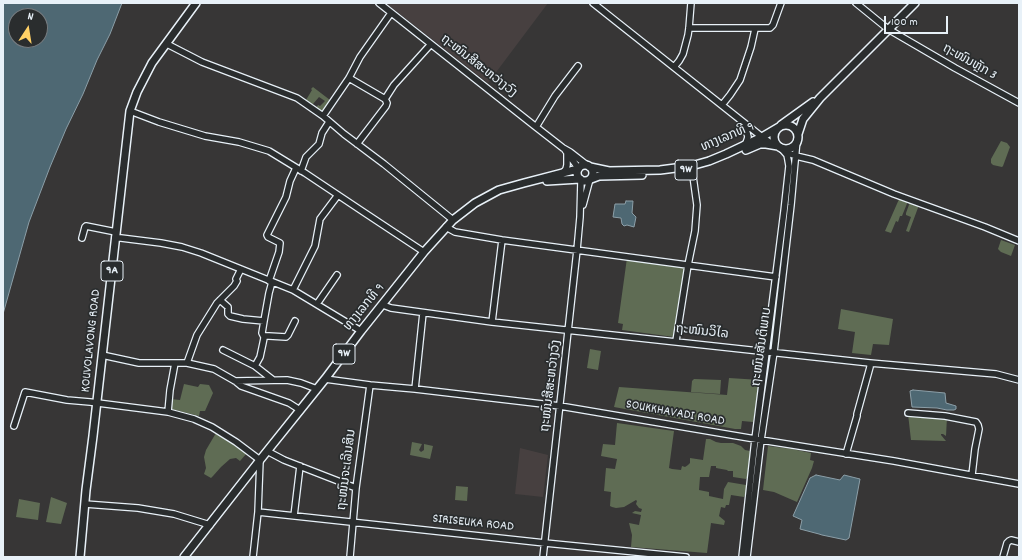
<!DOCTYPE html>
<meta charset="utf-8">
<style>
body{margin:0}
#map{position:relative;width:1022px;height:560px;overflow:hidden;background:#373636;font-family:Dekko,sans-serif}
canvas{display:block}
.frame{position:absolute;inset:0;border:4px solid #e8f1f8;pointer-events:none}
.north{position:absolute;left:8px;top:8px;width:40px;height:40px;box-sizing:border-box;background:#2a2d2e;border:1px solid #767b7f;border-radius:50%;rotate:12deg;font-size:11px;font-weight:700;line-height:16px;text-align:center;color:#e8f1f8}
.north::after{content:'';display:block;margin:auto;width:14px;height:18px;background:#ffd166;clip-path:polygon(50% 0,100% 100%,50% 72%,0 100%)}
.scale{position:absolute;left:884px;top:16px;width:64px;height:18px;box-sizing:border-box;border:2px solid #e8f1f8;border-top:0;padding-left:5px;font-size:12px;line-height:14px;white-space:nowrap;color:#e8f1f8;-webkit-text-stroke:3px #2a2d2e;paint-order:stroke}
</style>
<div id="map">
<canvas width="1022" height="560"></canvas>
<div class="frame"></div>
<div class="north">N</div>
<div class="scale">100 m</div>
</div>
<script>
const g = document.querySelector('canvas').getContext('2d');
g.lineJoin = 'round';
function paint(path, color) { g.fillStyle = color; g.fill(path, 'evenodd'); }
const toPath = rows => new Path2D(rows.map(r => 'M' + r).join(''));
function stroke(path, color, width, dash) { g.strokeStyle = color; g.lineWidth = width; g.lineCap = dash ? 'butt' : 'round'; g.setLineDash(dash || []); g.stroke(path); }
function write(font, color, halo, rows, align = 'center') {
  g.font = font + ' Dekko,"Noto Sans Lao",sans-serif'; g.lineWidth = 3.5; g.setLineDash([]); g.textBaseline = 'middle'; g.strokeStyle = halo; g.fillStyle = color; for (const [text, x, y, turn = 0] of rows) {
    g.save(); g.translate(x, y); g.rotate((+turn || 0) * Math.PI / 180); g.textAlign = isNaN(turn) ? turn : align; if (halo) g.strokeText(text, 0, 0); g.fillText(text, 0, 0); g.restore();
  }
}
paint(toPath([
 [386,3,548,3,488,83],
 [520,448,548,455,543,497,515,494]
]), '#474040');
paint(toPath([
 [313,87,330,100,330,102,323,111,321,111,316,108,318,105,320,106,325,101,319,97,313,104,311,104,306,100,312,90,311,89],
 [1001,141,1007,143,1010,147,1003,166,1002,167,993,165,991,163,991,159],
 [900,197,908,201,902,216,900,216,898,222,896,221,891,233,885,231],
 [910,202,919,205,909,232,906,231,911,217,906,215,906,213],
 [1001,240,1015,245,1011,256,1001,252,998,249],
 [627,258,685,266,674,337,622,330,623,324,618,323],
 [841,309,893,319,889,345,873,344,871,355,852,353,855,332,838,329],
 [590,349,601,351,598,370,587,368],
 [729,378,760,380,753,422,742,421,741,429,735,429,614,407,619,387,727,395],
 [694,379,721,380,720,394,691,392,692,381],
 [184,384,198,387,200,384,209,385,213,393,205,411,200,411,199,416,171,409,171,399,180,400],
 [908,414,947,417,946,436,943,434,941,434,941,435,946,441,911,440],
 [617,423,674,431,669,468,672,469,681,470,682,466,685,467,688,465,690,463,690,458,703,460,706,439,710,439,716,442,721,443,733,443,741,446,745,450,750,451,751,452,748,475,747,478,746,479,733,477,733,471,728,471,727,470,716,468,716,466,711,466,709,477,700,477,699,490,709,492,709,496,723,499,724,489,728,482,746,485,746,491,744,497,731,495,729,505,726,505,725,508,721,507,719,516,725,521,724,525,711,523,707,553,631,547,632,535,629,523,639,525,641,515,632,513,635,511,641,512,642,509,639,508,636,504,637,501,636,500,624,507,616,508,612,507,610,506,611,492,604,491,606,468,615,469,617,459,601,456,603,444,615,445],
 [216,433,221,435,247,453,240,461,236,458,230,459,221,467,213,476,211,478,204,474,206,468,204,457,206,450],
 [412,442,422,444,419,450,421,452,424,450,424,444,433,446,430,459,410,455],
 [768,446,792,449,811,453,810,460,814,461,812,468,797,502,774,492,763,490],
 [456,486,468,487,467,501,455,500],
 [51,497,67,503,61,524,46,522],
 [19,499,40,503,38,520,16,517]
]), '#5f6c54');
const water = toPath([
 [3,3,122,3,110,34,97,60,83,94,66,129,50,167,29,222,3,314,3,3],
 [16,16,40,16,40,40,16,40,16,16],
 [626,201,633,201,632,213,636,217,634,227,627,225,624,226,622,224,621,218,613,217,615,204,625,204,626,201],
 [913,390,945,393,946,403,956,406,956,409,954,410,947,410,937,408,912,407,910,391,913,390],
 [816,475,840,480,844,475,860,479,849,538,846,540,822,535,819,534,800,529,802,520,793,516,810,478,816,475]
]);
paint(water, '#4e6873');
stroke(water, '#8c9fa8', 1);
const minor = toPath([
 [379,3,536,127,563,148,570,152,588,166],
 [593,3,762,137,774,145],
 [856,3,888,29,955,68,1019,103],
 [689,28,770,28,773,25,781,3],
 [167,44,202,62,297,98,323,116,344,134,384,164,453,220],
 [674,67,679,61,683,54,688,35,689,28,691,3],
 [349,78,385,99],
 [722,105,730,95,740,80,751,47,755,29],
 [130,111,159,122,205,136,239,142,269,151,305,173,365,213,424,252],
 [323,116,349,78,360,57,391,13],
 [536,127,555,96,578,66],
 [357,144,386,106,387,103,385,99,394,85,431,44],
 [744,145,746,143,748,137,746,129,744,124],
 [565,150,579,169],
 [785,152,796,156,813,160,894,194,985,227,1019,241],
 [301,171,306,157,319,144,322,133,329,122],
 [562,174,566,169,567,165,567,154],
 [583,205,590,179],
 [446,227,455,232,502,240,776,277],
 [82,238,85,227,86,226,116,232],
 [115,238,121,238,161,243,182,247,201,253,293,290,361,331],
 [269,281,279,252,280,243,268,237,267,235,286,197,290,181,296,168],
 [293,290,315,246,320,219,338,195],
 [220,300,228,307,228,314,230,316,243,319,264,321],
 [317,304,337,275],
 [383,305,391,308,492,322,870,363,996,374,1019,380],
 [492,322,502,240],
 [264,337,262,333,264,321,269,293,272,282],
 [676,341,688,265,695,231,697,205,692,169],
 [223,350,255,366],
 [102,355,139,363,187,363,214,369,235,381,241,386,289,403,300,410],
 [187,363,197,335,217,303,234,286,237,281,236,279,241,269],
 [325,379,370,385,415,389,560,406,761,440,894,461,1019,484],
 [273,380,255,366,260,357,263,343,264,338,265,336,269,336,286,337,288,335,295,321],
 [235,381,287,380,301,383,317,389],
 [415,389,423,313],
 [168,412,170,390,175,363],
 [908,413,945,416,976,422,978,425,979,429,975,449,972,475],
 [14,426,25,392,67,400,90,402,168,412,194,419,212,427,236,442,260,460,258,512,253,557],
 [267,451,284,460,356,488],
 [846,454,857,416,857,414,870,367,870,363],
 [85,504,138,508,174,514,210,525],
 [258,512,545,543,686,557],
 [294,516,300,466],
 [350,557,356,488,370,385],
 [543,557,577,250,580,217,581,180],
 [742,557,755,439,784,211,789,166,788,160,787,155,780,147],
 [747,557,761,440,774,352,791,205,797,140],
 [1003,557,1007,543,1009,541,1011,540,1019,542]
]);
const major = toPath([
 '774 137a12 12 0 1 1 24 0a12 12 0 1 1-24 0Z',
 [781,125,813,102],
 [798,134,803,119,820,98,915,3],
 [746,150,760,144,766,144,778,146],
 '577 173a8 8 0 1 1 16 0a8 8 0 1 1-16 0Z',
 [590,167,609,171,660,170,691,166,709,161,726,154,762,137,779,127],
 [591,179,599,176,642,175],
 [547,181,580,179],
 [80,557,86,490,93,436,130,111,137,92,152,63,196,3],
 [184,557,260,460,325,379,361,331,424,252,453,220,475,203,499,190,524,183,578,169]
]);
stroke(minor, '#e8f1f8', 8);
stroke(major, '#e8f1f8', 10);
stroke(minor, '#2a2d2e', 5.5);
stroke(major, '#2a2d2e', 7);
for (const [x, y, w] of [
 [686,170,22],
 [112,271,22],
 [344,354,22]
]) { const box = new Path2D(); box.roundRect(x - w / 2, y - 10, w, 20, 3); g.fillStyle = '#2a2d2e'; g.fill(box); stroke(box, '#e8f1f8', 1); }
write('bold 12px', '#e8f1f8', null, [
 ["9W",686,170],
 ["9A",112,271],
 ["9W",344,354]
]);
write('13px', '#e8f1f8', '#2a2d2e', [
 ["ຖະໜົນຫຼັກ 3",969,63,29],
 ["ຖະໜົນສີສະຫວ່າງວົງ",478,67,38],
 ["ທາງເລກທີ 9",728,138,-23],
 ["ທາງເລກທີ 9",365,308,-51],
 ["ຖະໜົນວິໄລ",702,333,6],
 ["KOUVOLAVONG ROAD",92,341,-84],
 ["ຖະໜົນສັນຕິພາບ",763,347,-82],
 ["ຖະໜົນສີສະຫວ່າງວົງ",552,386,-83],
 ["SOUKKHAVADI ROAD",675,414,10],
 ["ຖະໜົນຈະເລີນສິນ",348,470,-83],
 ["SIRISEUKA ROAD",473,524,6]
]);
</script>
